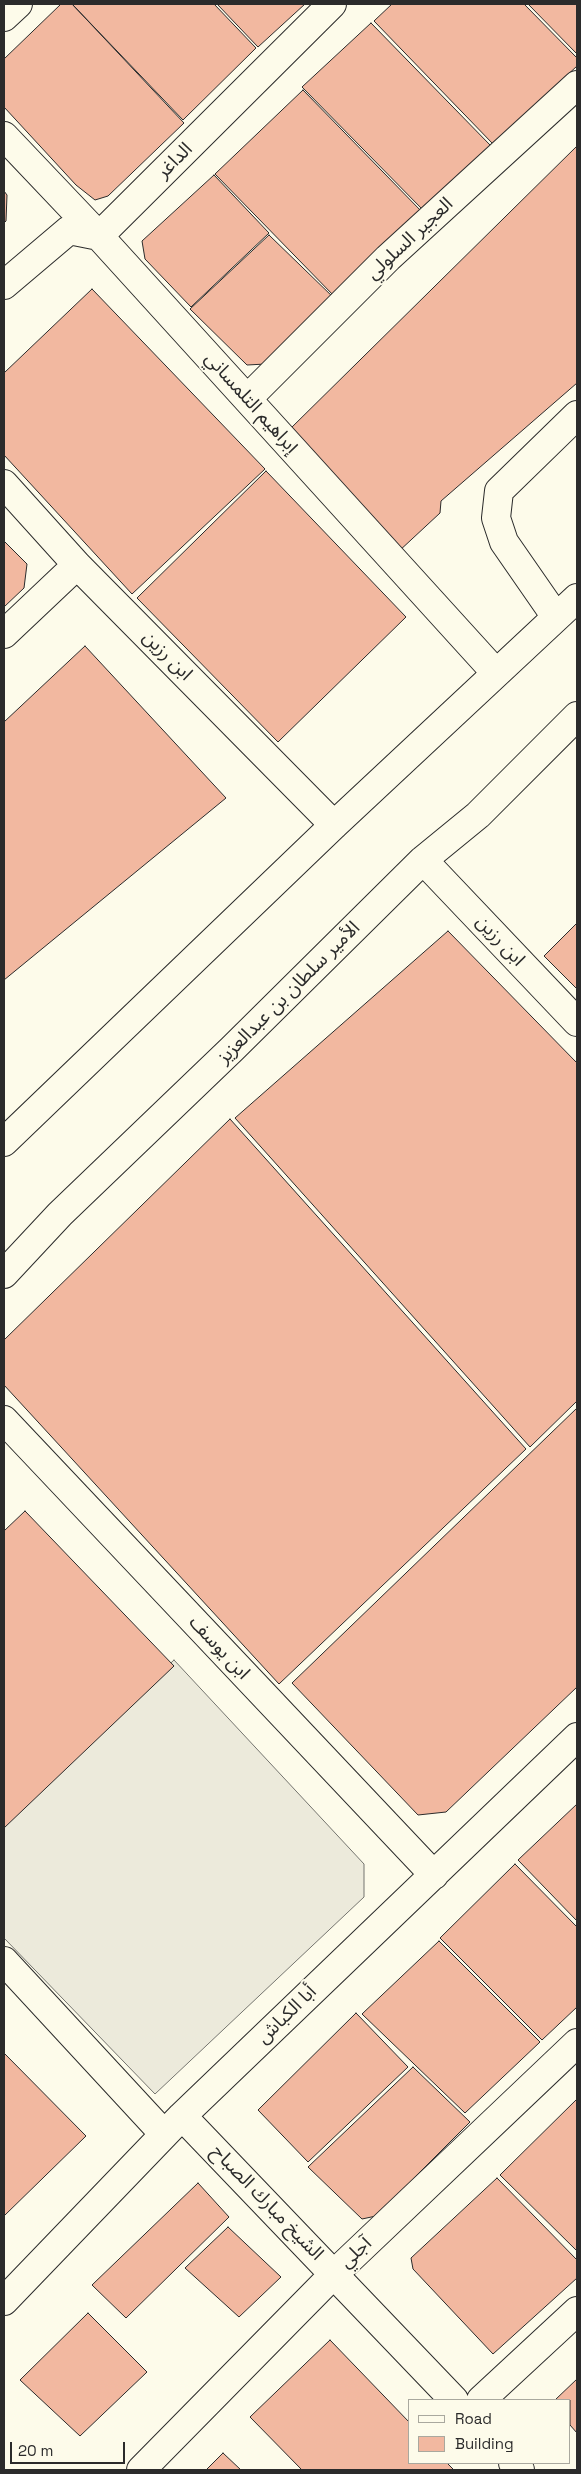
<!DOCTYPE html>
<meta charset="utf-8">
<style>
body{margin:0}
#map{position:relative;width:581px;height:2474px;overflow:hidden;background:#fdfbea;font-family:"Space Grotesk",sans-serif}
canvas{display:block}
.frame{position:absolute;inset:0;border:5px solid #2b2b2b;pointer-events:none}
.legend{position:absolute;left:408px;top:2399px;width:162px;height:65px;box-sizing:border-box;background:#fdfbea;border:1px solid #a9a89e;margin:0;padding:6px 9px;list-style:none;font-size:15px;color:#2b2b2b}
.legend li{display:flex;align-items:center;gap:10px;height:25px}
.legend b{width:25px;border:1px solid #a9a89e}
.scale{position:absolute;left:10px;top:2442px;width:115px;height:22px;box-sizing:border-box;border:2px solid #2b2b2b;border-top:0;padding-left:6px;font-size:15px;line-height:18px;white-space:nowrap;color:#2b2b2b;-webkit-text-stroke:4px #fdfbea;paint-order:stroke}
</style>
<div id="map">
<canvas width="581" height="2474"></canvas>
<div class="frame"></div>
<ul class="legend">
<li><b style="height:6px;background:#fdfbea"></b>Road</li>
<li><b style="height:14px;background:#f2b8a0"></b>Building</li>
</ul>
<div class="scale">20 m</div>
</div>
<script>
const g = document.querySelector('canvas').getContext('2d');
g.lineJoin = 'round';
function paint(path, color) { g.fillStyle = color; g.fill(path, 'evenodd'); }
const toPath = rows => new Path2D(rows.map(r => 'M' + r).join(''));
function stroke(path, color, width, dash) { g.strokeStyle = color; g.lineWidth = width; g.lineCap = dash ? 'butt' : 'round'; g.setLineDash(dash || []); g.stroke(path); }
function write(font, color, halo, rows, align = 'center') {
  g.font = font + ' "Space Grotesk","Noto Sans Arabic",sans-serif'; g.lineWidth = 4; g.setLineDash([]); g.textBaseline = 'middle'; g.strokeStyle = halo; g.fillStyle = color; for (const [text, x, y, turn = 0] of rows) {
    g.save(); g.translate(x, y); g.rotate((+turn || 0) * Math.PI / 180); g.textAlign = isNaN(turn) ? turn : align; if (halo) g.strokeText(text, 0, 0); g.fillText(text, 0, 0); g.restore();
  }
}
const parking = toPath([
 [174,1660,364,1864,364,1897,155,2094,4,1938,4,1821,174,1660]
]);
paint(parking, '#eceadb');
stroke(parking, '#74746e', 1);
const building = toPath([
 [61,4,72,4,184,123,108,196,95,200,76,185,4,107,4,59,61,4],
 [72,4,214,4,256,48,183,120,72,4],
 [217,4,305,4,258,47,217,4],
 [392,4,524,4,577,58,577,66,493,144,374,21,392,4],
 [528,4,577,4,577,54,528,4],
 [371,23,491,146,424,211,302,87,371,23],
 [303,90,423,213,335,297,215,174,303,90],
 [577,146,577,383,441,501,440,513,398,552,288,431,577,146],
 [214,175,269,233,191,307,145,259,142,241,214,175],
 [4,191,7,195,6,221,4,223,4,191],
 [269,235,335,299,266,364,247,365,190,309,269,235],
 [92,289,265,469,132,594,4,455,4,373,92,289],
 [266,471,406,617,278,742,137,598,266,471],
 [4,541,27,564,24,588,4,607,4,541],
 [85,646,226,798,4,980,4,722,85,646],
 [577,923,577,989,544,956,577,923],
 [448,931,577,1063,577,1401,530,1447,235,1118,448,931],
 [230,1119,526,1449,279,1684,4,1385,4,1340,230,1119],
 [577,1408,577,1687,446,1812,418,1815,292,1683,577,1408],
 [25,1511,174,1666,4,1828,4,1531,25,1511],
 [577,1804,577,1921,518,1860,577,1804],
 [515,1864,577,1927,577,2007,542,2040,440,1938,515,1864],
 [439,1941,540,2042,465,2113,362,2014,439,1941],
 [356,2013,408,2067,308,2162,258,2110,356,2013],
 [4,2053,86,2136,4,2216,4,2053],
 [413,2067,470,2122,376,2216,362,2219,308,2167,413,2067],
 [577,2099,577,2251,500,2175,577,2099],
 [497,2178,577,2260,577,2278,493,2354,413,2269,411,2258,497,2178],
 [198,2183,229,2217,126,2318,92,2285,198,2183],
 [228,2227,281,2277,239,2317,185,2268,228,2227],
 [88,2313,147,2372,80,2436,20,2380,88,2313],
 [330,2340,410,2423,410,2463,447,2463,454,2470,302,2470,250,2417,330,2340],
 [577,2379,577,2433,570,2425,570,2400,555,2400,577,2379],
 [223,2453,241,2470,206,2470,223,2453]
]);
paint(building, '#f2b8a0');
stroke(building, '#2b2b2b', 1);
const minor = toPath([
 [4,17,18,4],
 [4,136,99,236,496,673],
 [4,285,69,230,99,236,332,4],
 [247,399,388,258,577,85],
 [4,484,77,565,334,825],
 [556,617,504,542,496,518,499,491,577,415],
 [4,634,77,565],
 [423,860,577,1022],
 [4,1142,334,825,577,598],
 [4,1274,60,1214,232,1049,423,860,478,815,577,716],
 [4,1420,434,1875],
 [4,1961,164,2134],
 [182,2116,454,2400],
 [4,2301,182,2116,577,1737],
 [481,2400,577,2311],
 [513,2463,520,2470],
 [141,2470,335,2273,577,2043]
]);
stroke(minor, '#2b2b2b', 30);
stroke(minor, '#fdfbea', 28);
write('19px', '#2b2b2b', '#fdfbea', [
 ["الداغر",175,161,-45],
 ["العجير السلولي",410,239,-43],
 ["إبراهيم التلمساني",251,403,48],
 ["ابن رزين",167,656,45],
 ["ابن رزين",500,941,47],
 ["الأمير سلطان بن عبدالعزيز",289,993,-45],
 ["ابن يوسف",219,1648,47],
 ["أبا الكباش",287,2015,-44],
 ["الشيخ مبارك الصباح",267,2203,46],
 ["آجلي",356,2253,-43]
]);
</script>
